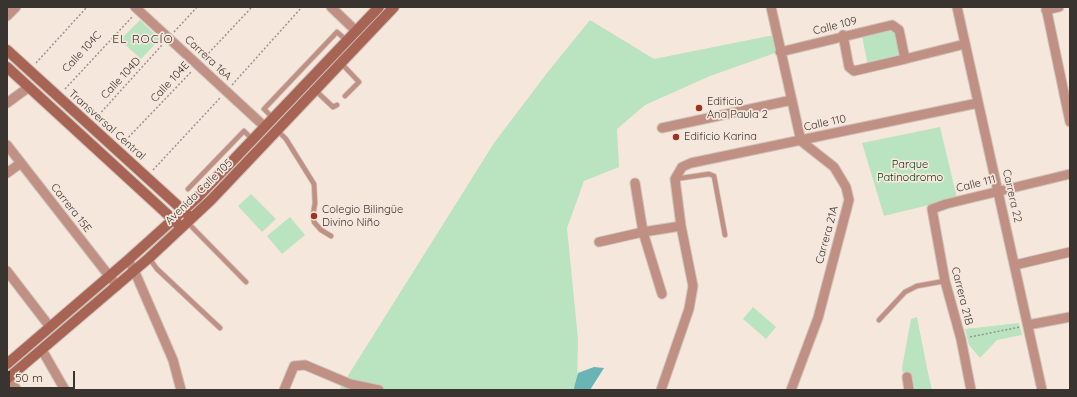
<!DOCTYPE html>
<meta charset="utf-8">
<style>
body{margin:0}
#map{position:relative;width:1077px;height:397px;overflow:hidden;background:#f6e7dd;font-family:Quicksand,sans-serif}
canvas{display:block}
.frame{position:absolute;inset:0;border:8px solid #3a3430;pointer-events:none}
.scale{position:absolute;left:8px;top:371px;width:67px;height:18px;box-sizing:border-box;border:2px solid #3a3430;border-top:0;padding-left:5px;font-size:12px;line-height:14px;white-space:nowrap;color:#3a3430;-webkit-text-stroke:3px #f6e7dd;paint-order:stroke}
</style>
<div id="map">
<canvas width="1077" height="397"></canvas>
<div class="frame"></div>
<div class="scale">50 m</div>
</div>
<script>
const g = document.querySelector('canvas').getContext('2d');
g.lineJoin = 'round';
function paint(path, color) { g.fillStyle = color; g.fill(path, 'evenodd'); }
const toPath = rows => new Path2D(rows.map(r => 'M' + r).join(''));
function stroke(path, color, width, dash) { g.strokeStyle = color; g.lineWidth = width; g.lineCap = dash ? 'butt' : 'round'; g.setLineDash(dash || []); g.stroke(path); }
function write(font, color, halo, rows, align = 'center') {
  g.font = font + ' Quicksand,sans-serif'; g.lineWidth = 3.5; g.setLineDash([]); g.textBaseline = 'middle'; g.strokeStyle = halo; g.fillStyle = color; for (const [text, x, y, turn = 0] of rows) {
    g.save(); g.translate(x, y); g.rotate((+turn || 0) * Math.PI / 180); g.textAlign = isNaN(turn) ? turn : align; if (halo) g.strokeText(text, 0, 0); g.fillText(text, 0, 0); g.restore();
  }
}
paint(toPath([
 [140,20,160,39,141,59,120,40],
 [590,20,654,59,779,34,778,52,710,76,645,105,617,129,619,167,584,181,567,228,578,339,577,390,339,390,494,143,547,73],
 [895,24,903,58,868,66,861,31],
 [940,127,957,198,884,216,862,143],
 [251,194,276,219,262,232,238,206],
 [290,217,305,235,282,254,267,236],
 [753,307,776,327,766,339,743,319],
 [917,317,927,368,932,390,906,390,902,368,911,319],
 [1019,323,1022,335,997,340,980,358,969,345,965,329]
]), '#bae3c0');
paint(toPath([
 [594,367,604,368,590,390,575,390,574,388,578,373]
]), '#69b4b4');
const lane = toPath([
 [341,63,359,82,345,96],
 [315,90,333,107,337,105],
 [272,117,264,109,337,32,346,40],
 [277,130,286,139,314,184,315,203,313,215,314,222,321,230,331,236],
 [675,179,709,174,714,176,725,235],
 [188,189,244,131,252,139],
 [187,222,246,282],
 [149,258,157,269,220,328],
 [879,320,905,292,917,286,945,281]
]);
const street = toPath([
 [135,7,264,126],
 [331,7,355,30],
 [771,7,801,141,834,167,846,187,849,200,818,318,791,390],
 [957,7,1042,390],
 [1046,7,1070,122],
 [1046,10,1059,7],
 [7,16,16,7],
 [843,35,849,67,854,71,905,59],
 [780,52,892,25,899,30,905,59,965,44],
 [7,103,29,87],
 [662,128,792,100],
 [7,145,117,286],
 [7,173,21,163],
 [635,183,643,232,681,226],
 [599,242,643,232,662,294],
 [128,260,134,270,173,360,181,390],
 [1015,265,1070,252],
 [7,271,50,327],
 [1028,325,1070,317],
 [42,350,65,390],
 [7,376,17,390],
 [907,377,909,390],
 [284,390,294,366,305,365,350,384,379,390],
 [661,390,689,309,693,286,681,226,675,179,682,167,691,163,978,103],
 [971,390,961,339,945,281,932,209,946,204,1070,174]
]);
const secondary = toPath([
 [7,50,187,214],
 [7,67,178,224],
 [7,364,128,260,197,198,379,7],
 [7,379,149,258,211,200,394,7]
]);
stroke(lane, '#d0c3ba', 6);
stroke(street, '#d0c3ba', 11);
stroke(secondary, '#d0c3ba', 12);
stroke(toPath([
 [174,32,197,7],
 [203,59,252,7],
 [36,63,87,7],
 [232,85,302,7],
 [65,89,133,16],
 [96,118,162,45],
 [123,143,191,72],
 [153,170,220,98],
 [970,337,1020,327]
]), '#9c928b', 1.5, [2, 2]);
stroke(lane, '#c09085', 4.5);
stroke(street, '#c09085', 9);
stroke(secondary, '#a76354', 10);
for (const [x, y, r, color] of [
 [699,108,4,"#9d3420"],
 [676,137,4,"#9d3420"],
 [314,216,4,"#9d3420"]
]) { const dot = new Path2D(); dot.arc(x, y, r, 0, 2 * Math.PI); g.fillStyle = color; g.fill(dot); stroke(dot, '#f6e7dd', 1.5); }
write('11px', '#3a3430', '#f6e7dd', [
 ["Calle 109",835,26,-14],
 ["Calle 104C",82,52,-47],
 ["Carrera 16A",208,58,43],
 ["Calle 104D",121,78,-47],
 ["Calle 104E",170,82,-47],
 ["Calle 110",825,123,-12],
 ["Transversal Central",107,125,42],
 ["Calle 111",976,184,-14],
 ["Avenida Calle 105",199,192,-44],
 ["Carrera 22",1012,196,77],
 ["Carrera 15E",71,208,52],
 ["Carrera 21A",827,235,-75],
 ["Carrera 21B",962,296,76]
]);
write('11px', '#3a3430', '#f6e7dd', [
 ["Edificio",707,102],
 ["Ana Paula 2",707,115],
 ["Edificio Karina",684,137],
 ["Colegio Bilingüe",322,210],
 ["Divino Niño",322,223]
], 'left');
write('11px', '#003510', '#f6e7dd', [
 ["Parque",910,165],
 ["Patinodromo",910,178]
]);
g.letterSpacing = '1px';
write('12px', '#3a3430', '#f6e7dd', [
 ["EL ROCÍO",143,39]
]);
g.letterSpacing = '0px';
</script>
